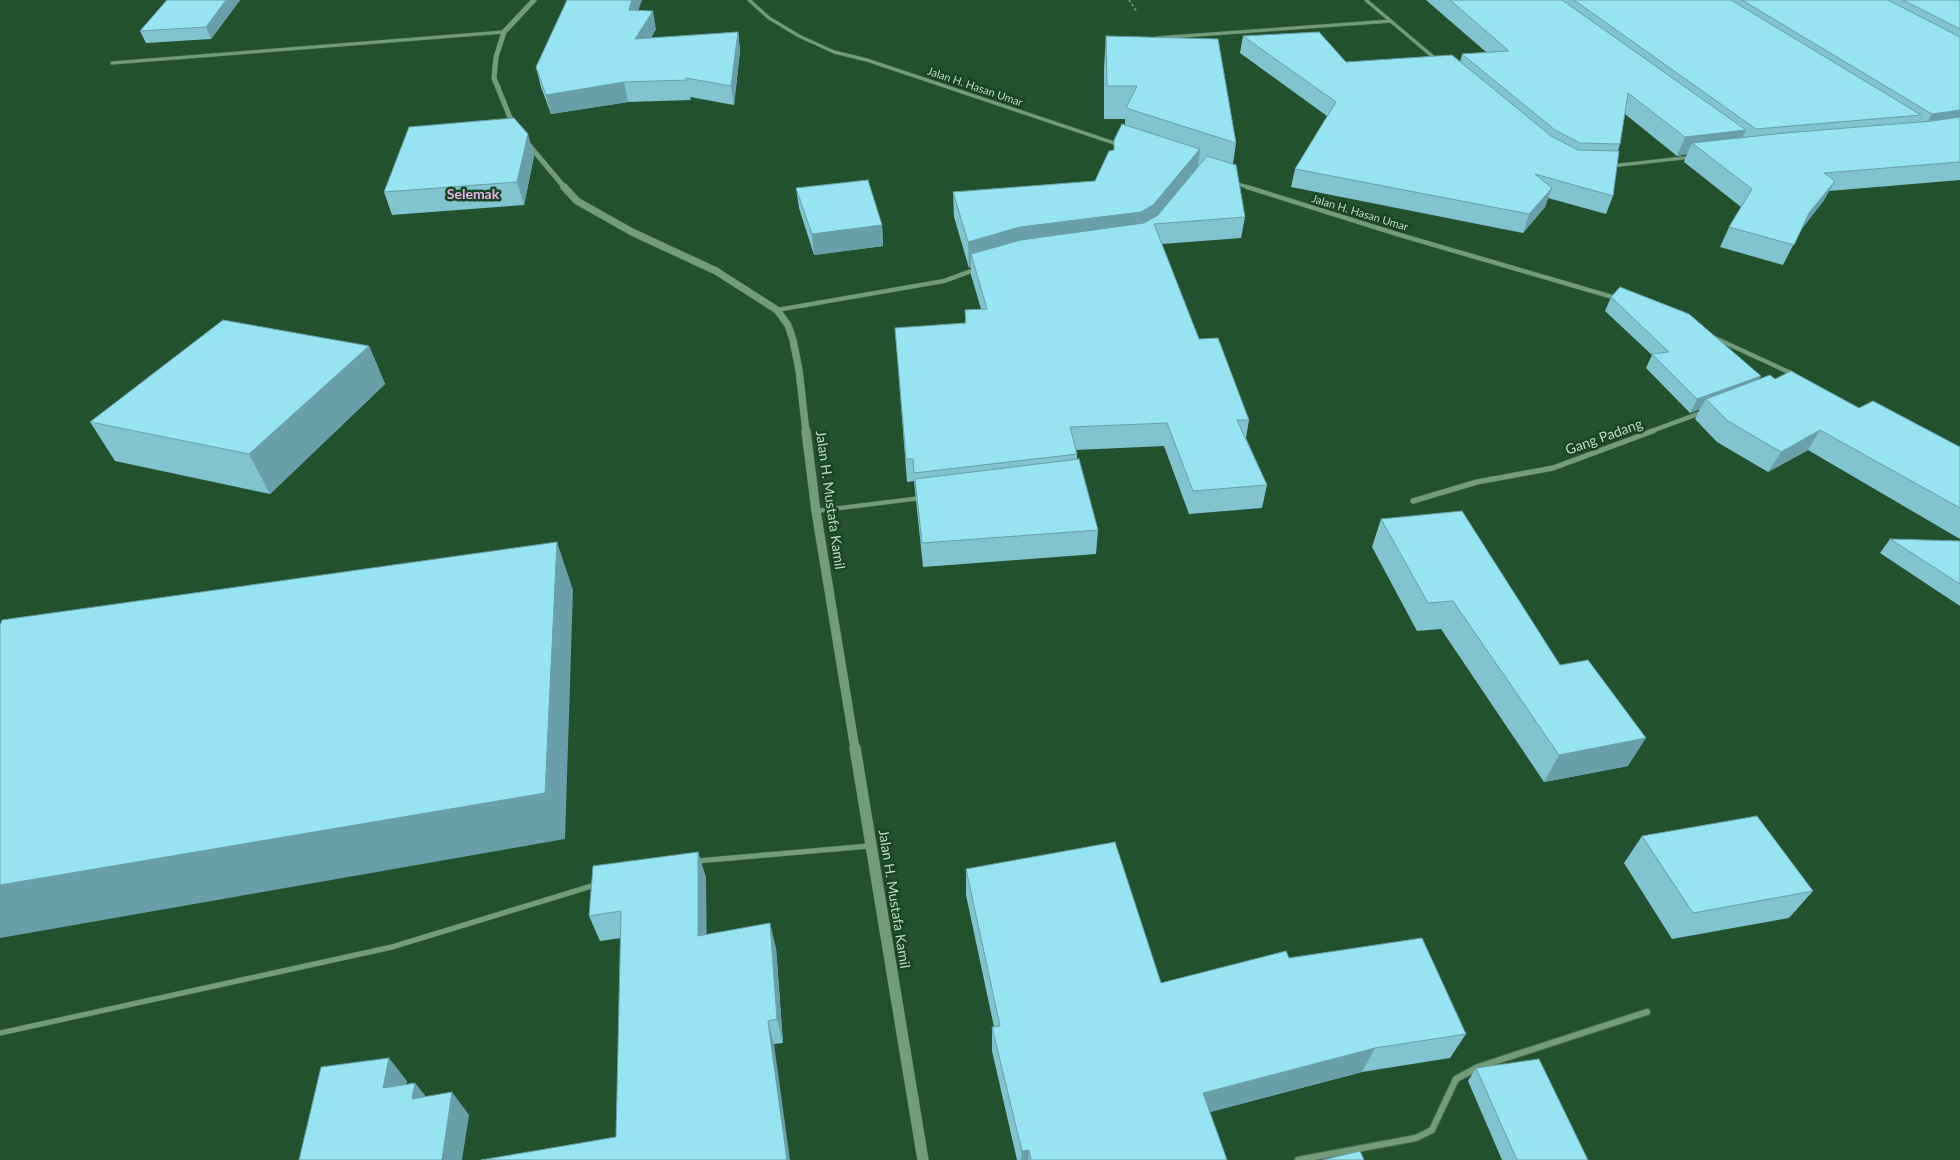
<!DOCTYPE html>
<style>
body{margin:0}
canvas{display:block;background:#22512e}
</style>
<canvas width="1960" height="1160"></canvas>
<script>
const g = document.querySelector('canvas').getContext('2d');
g.lineJoin = 'round';
const toPath = rows => new Path2D(rows.map(r => 'M' + r).join(''));
function stroke(path, color, width, dash) { g.strokeStyle = color; g.lineWidth = width; g.lineCap = dash ? 'butt' : 'round'; g.setLineDash(dash || []); g.stroke(path); }
function paint(path, color) { g.fillStyle = color; g.fill(path, 'evenodd'); }
function write(font, color, halo, rows, align = 'center') {
  g.font = font + ' Lato,sans-serif'; g.lineWidth = 5; g.setLineDash([]); g.textBaseline = 'middle'; g.strokeStyle = halo; g.fillStyle = color; for (const [text, x, y, turn = 0] of rows) {
    g.save(); g.translate(x, y); g.rotate((+turn || 0) * Math.PI / 180); g.textAlign = isNaN(turn) ? turn : align; if (halo) g.strokeText(text, 0, 0); g.fillText(text, 0, 0); g.restore();
  }
}
const serviceFar1 = toPath([
 [816,511,921,498]
]);
const service = toPath([
 [697,861,869,846],
 [0,1033,392,947,595,885]
]);
const minorFar3 = toPath([
 [749,0,769,18,799,36,834,52,867,60,1120,145],
 [1366,0,1438,61],
 [1156,38,1391,21],
 [112,63,504,32],
 [1611,166,1692,157],
 [1234,183,1251,188]
]);
const minorFar2 = toPath([
 [1247,187,1400,235,1616,298],
 [777,310,944,281,977,269],
 [1715,338,1793,374],
 [1649,432,1703,412]
]);
const minorFar1 = toPath([
 [1413,501,1477,482,1553,468,1653,431]
]);
const minor = toPath([
 [1298,1160,1416,1138,1432,1130,1456,1079,1478,1067,1647,1012]
]);
const tertiaryFar3 = toPath([
 [515,130,494,78,496,57,504,32,534,0],
 [524,139,565,188]
]);
const tertiaryFar2 = toPath([
 [564,187,577,201,632,232,716,271,777,310,788,325,793,340,799,370,806,432]
]);
const tertiaryFar1 = toPath([
 [806,431,816,511,855,749]
]);
const tertiary = toPath([
 [855,748,923,1160]
]);
stroke(serviceFar1, '#456f4f', 5);
stroke(service, '#456f4f', 6);
stroke(minorFar3, '#456f4f', 4);
stroke(minorFar2, '#456f4f', 5);
stroke(minorFar1, '#456f4f', 6);
stroke(minor, '#456f4f', 8);
stroke(tertiaryFar3, '#456f4f', 5.5);
stroke(tertiaryFar2, '#456f4f', 8);
stroke(tertiaryFar1, '#456f4f', 10);
stroke(tertiary, '#456f4f', 12);
stroke(toPath([
 [1129,0,1137,12]
]), '#6e9376', 2, [2.5, 2.5]);
stroke(serviceFar1, '#739c7b', 4);
stroke(service, '#739c7b', 5);
stroke(minorFar3, '#739c7b', 3);
stroke(minorFar2, '#739c7b', 4);
stroke(minorFar1, '#739c7b', 5);
stroke(minor, '#739c7b', 6);
stroke(tertiaryFar3, '#739c7b', 5);
stroke(tertiaryFar2, '#739c7b', 7);
stroke(tertiaryFar1, '#739c7b', 9);
stroke(tertiary, '#739c7b', 11);
paint(toPath([
 [167,0,240,0,211,39,146,43,140,31],
 [1426,0,1960,0,1960,180,1829,191,1824,200,1801,230,1783,265,1720,247,1729,227,1741,207,1684,162,1687,154,1677,156,1625,114,1620,144,1618,151,1613,196,1606,214,1548,198,1545,207,1523,233,1291,187,1295,169,1327,116,1240,53,1243,36,1346,62,1460,62,1462,54,1486,52],
 [639,11,656,29,651,38,738,32,740,51,734,105,690,97,691,100,628,102,551,114,541,87,536,67],
 [1106,36,1236,143,1233,164,1245,217,1241,238,1162,244,1199,339,1249,420,1246,438,1267,485,1262,508,1189,514,1164,446,1076,450,1077,454,1077,459,1098,530,1096,554,923,567,914,481,907,482,895,328,965,323,965,310,981,309,971,275,971,268,969,268,954,217,953,192,1095,181,1114,150,1114,140,1125,124,1125,119,1104,119,1104,68],
 [534,156,524,205,392,215,384,192],
 [796,188,882,225,883,246,814,255,799,208],
 [1611,297,1761,376,1758,380,1775,379,1859,408,1960,447,1960,539,1808,450,1768,472,1717,442,1695,419,1700,409,1690,413,1646,368,1652,355,1605,311],
 [369,346,385,384,270,494,115,461,90,422],
 [1381,519,1560,665,1628,766,1544,782,1441,629,1417,631,1372,547],
 [1890,539,1960,541,1960,606,1880,553],
 [1642,836,1813,891,1789,918,1672,939,1624,863],
 [698,852,706,878,706,934,776,948,783,1043,774,1044,616,1137,621,938,600,941,589,916],
 [966,869,1161,983,1289,958,1466,1034,1450,1058,1362,1072,1210,1112,1227,1160,1017,1160,992,1051,992,1027,994,1027,966,895],
 [1476,1068,1588,1160,1502,1160,1468,1081]
]), '#81c3cf');
paint(toPath([
 [226,0,240,0,211,39,206,27],
 [632,0,642,0,632,29,629,10],
 [653,11,656,29,639,58,635,39],
 [738,32,740,51,734,105,731,86],
 [624,82,628,102,551,114,546,95],
 [1960,110,1960,126,1922,132,1932,114],
 [1746,130,1737,149,1692,143,1687,154,1677,156,1685,137],
 [528,134,534,156,524,205,517,182],
 [1200,149,1197,174,1157,224,971,254,971,268,969,268,968,242],
 [1835,181,1824,200,1799,232,1809,213],
 [1552,188,1545,207,1523,233,1529,214],
 [882,225,883,246,814,255,812,234],
 [369,346,385,384,270,494,249,454],
 [1761,376,1753,390,1706,399,1700,409,1690,413,1697,399],
 [1820,430,1808,450,1768,472,1781,452],
 [557,542,573,590,565,839,0,938,0,885],
 [1646,738,1628,766,1544,782,1559,755],
 [698,852,706,878,707,960,698,936],
 [770,923,776,948,783,1043,777,1019],
 [768,1021,774,1044,790,1160,787,1160],
 [1375,1048,1362,1072,1195,1116,1203,1093],
 [389,1058,407,1081,402,1110,383,1088],
 [415,1083,433,1105,412,1099],
 [452,1092,469,1115,462,1160,442,1160],
 [1029,1150,1028,1160,1021,1160,1022,1151]
]), '#699fa9');
const building = toPath([
 [167,0,226,0,206,27,140,31,167,0],
 [567,0,632,0,629,10,653,11,635,39,738,32,731,86,686,78,687,80,624,82,546,95,536,67,567,0],
 [1450,0,1562,0,1746,130,1685,137,1628,93,1620,144,1580,143,1555,130,1462,54,1509,51,1450,0],
 [1574,0,1731,0,1921,115,1756,129,1574,0],
 [1742,0,1888,0,1960,37,1960,110,1932,114,1742,0],
 [1903,0,1960,0,1960,29,1903,0],
 [1319,32,1346,62,1452,55,1551,136,1578,150,1619,151,1613,196,1535,174,1552,188,1529,214,1295,169,1336,102,1243,36,1319,32],
 [1106,36,1218,39,1236,143,1126,108,1137,86,1107,86,1106,36],
 [1960,117,1960,162,1824,173,1835,181,1809,213,1794,245,1729,227,1752,189,1692,143,1785,133,1932,121,1960,117],
 [514,118,528,134,517,182,384,192,409,127,514,118],
 [1122,124,1200,149,1153,205,1141,212,1020,227,968,242,953,192,1095,181,1109,151,1114,150,1114,140,1122,124],
 [1207,156,1236,165,1245,217,1154,224,1199,339,1218,338,1249,420,1237,420,1267,485,1193,491,1167,423,1070,427,1077,454,914,473,913,459,906,459,895,328,966,323,965,310,987,309,971,254,1021,240,1144,223,1158,215,1207,156],
 [868,180,882,225,812,234,796,188,868,180],
 [1620,287,1689,314,1761,376,1697,399,1652,354,1669,352,1611,297,1620,287],
 [223,320,369,346,249,454,90,422,223,320],
 [1791,371,1859,408,1873,401,1960,447,1960,508,1820,430,1781,452,1728,421,1706,399,1770,375,1775,379,1791,371],
 [1079,459,1098,530,922,543,915,479,1079,459],
 [1462,511,1560,665,1588,660,1646,738,1559,755,1453,601,1428,603,1381,519,1462,511],
 [1890,539,1960,541,1960,584,1890,539],
 [557,542,545,793,0,885,0,625,2,620,557,542],
 [1757,816,1813,891,1693,913,1642,836,1757,816],
 [1115,842,1161,983,1286,951,1289,958,1422,938,1466,1034,1375,1048,1203,1093,1227,1160,1031,1160,1029,1150,1022,1151,992,1027,1000,1026,966,869,1115,842],
 [698,852,698,936,770,923,777,1019,768,1021,787,1160,481,1160,616,1137,621,911,589,916,593,866,698,852],
 [389,1058,383,1088,415,1083,412,1099,452,1092,442,1160,299,1160,321,1067,389,1058],
 [1539,1059,1588,1160,1517,1160,1476,1068,1539,1059],
 [1360,1151,1364,1160,1322,1160,1360,1151]
]);
paint(building, '#96e3f1');
stroke(building, '#699fa9', 1);
write('11px', '#c1dac5', '#164624', [
 ["Jalan H. Hasan Umar",975,87,19],
 ["Jalan H. Hasan Umar",1360,213,17]
]);
write('bold 14px', '#ecafe6', '#164624', [
 ["Selemak",473,194]
]);
write('14px', '#c1dac5', '#164624', [
 ["Gang Padang",1604,437,-20],
 ["Jalan H. Mustafa Kamil",830,500,82],
 ["Jalan H. Mustafa Kamil",894,899,81]
]);
</script>
